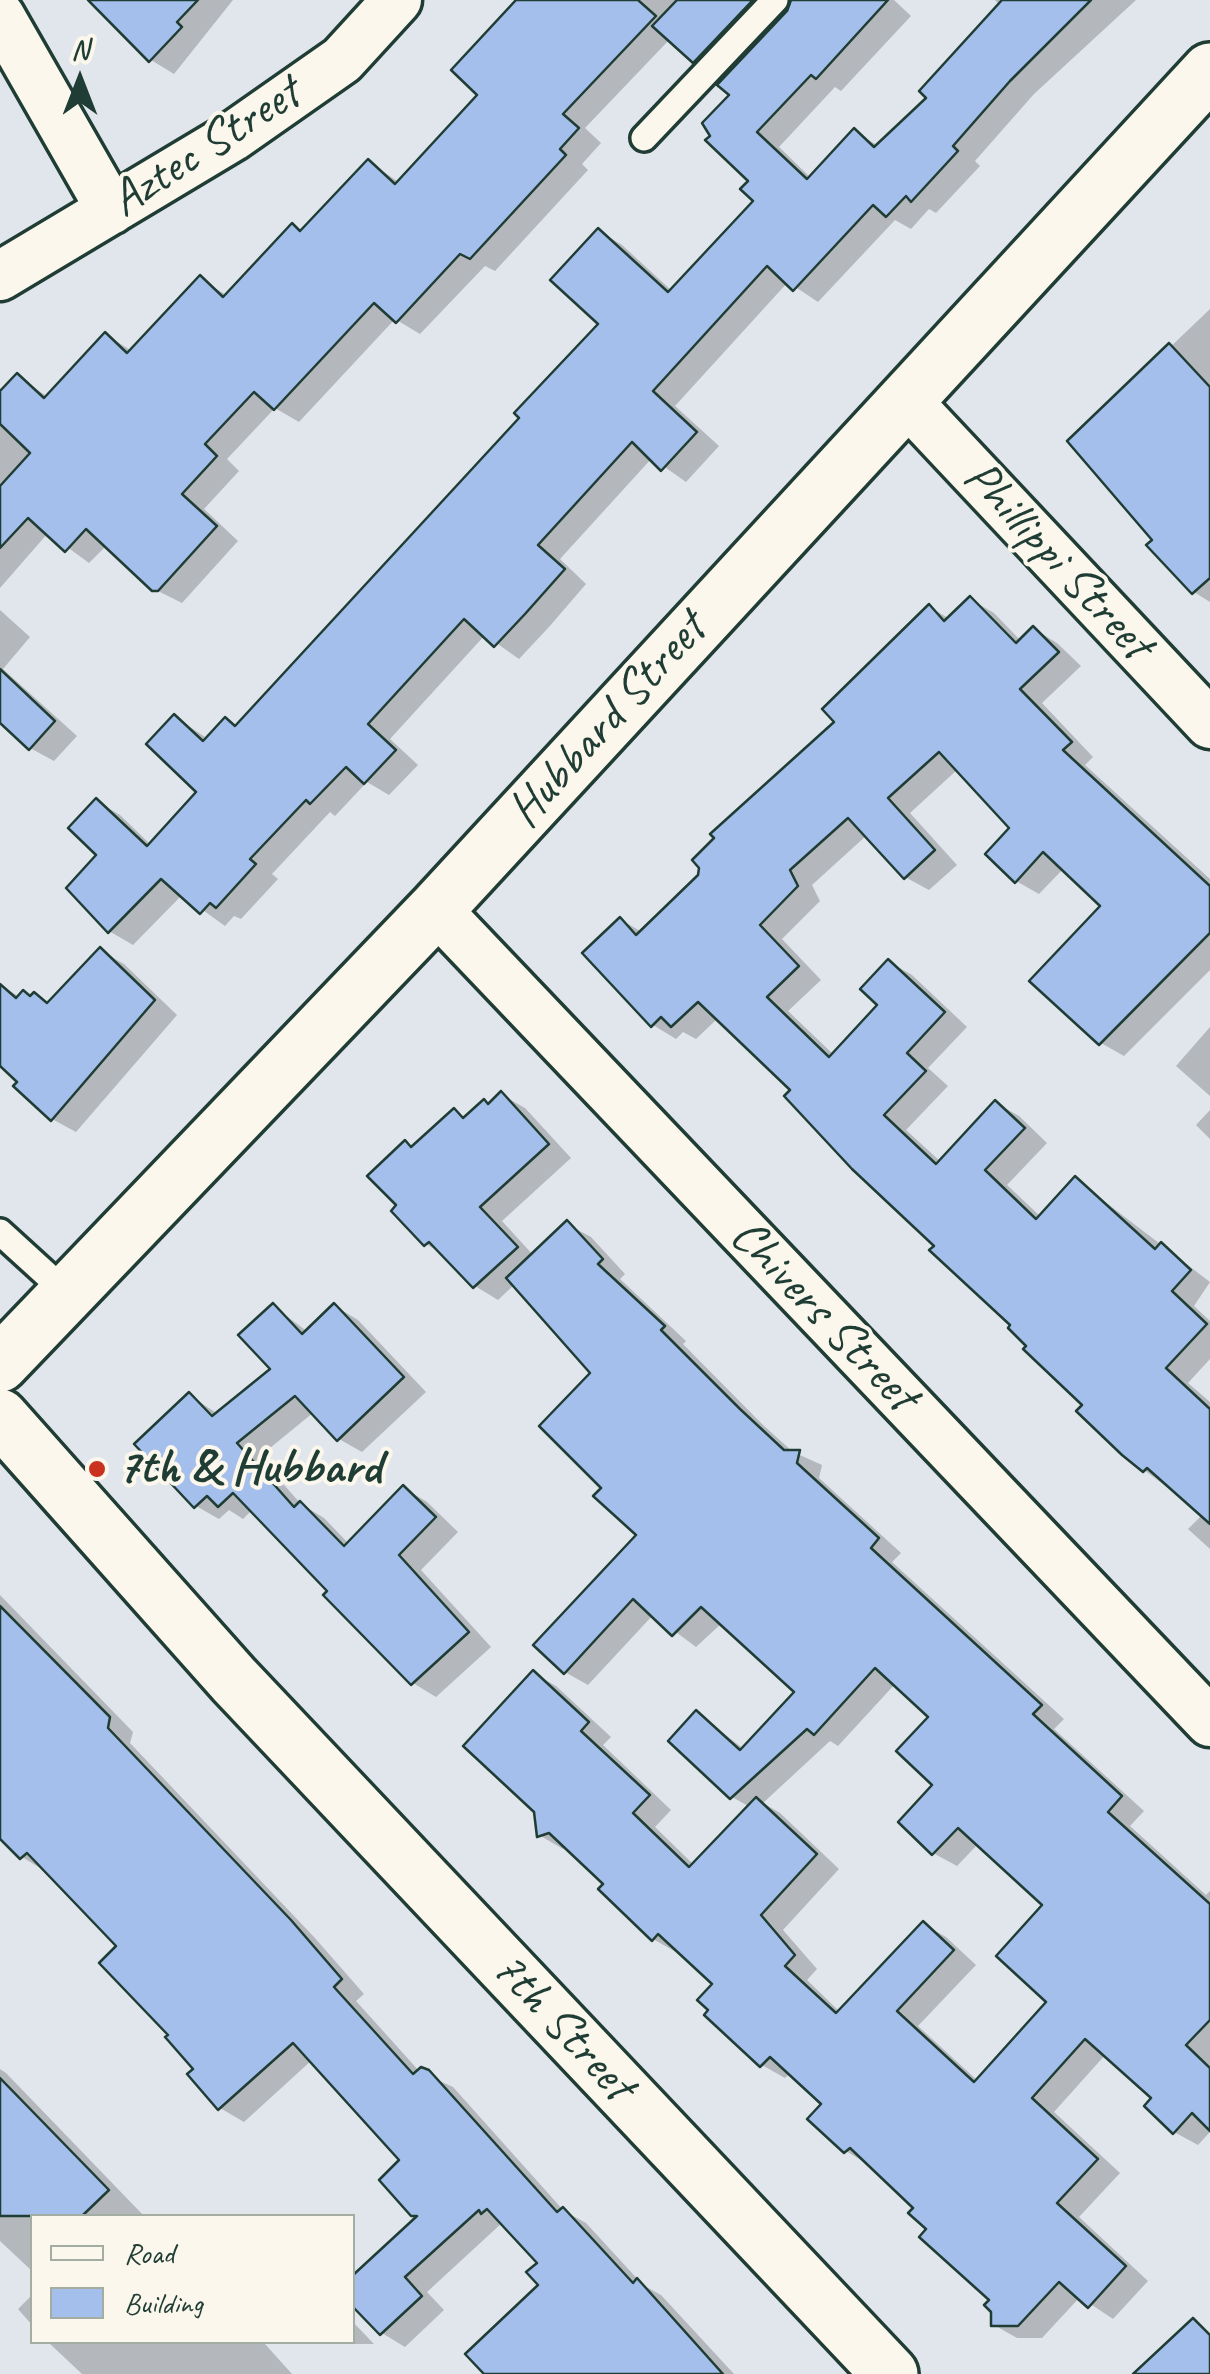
<!DOCTYPE html>
<style>
body{margin:0}
#map{position:relative;width:1210px;height:2374px;overflow:hidden;background:#e1e6ec;font-family:Caveat,sans-serif}
canvas{display:block}
.legend{position:absolute;left:30px;top:2214px;width:325px;height:130px;box-sizing:border-box;background:#fbf7ec;border:2px solid #a3ada2;margin:0;padding:12px 18px;list-style:none;font-size:30px;color:#1f3d34}
.legend li{display:flex;align-items:center;gap:20px;height:50px}
.legend b{width:50px;border:2px solid #a3ada2}
.north{position:absolute;left:30px;top:30px;width:100px;height:100px;-webkit-text-stroke:8px #fbf7ec;paint-order:stroke;rotate:0deg;font-size:28px;font-weight:700;line-height:40px;text-align:center;color:#1f3d34}
.north::after{content:'';display:block;margin:auto;width:35px;height:45px;background:#1f3d34;clip-path:polygon(50% 0,100% 100%,50% 72%,0 100%)}
</style>
<div id="map">
<canvas width="1210" height="2374"></canvas>
<ul class="legend">
<li><b style="height:12px;background:#fbf7ec"></b>Road</li>
<li><b style="height:28px;background:#a4bfeb"></b>Building</li>
</ul>
<div class="north">N</div>
</div>
<script>
const g = document.querySelector('canvas').getContext('2d');
g.lineJoin = 'round';
function paint(path, color) { g.fillStyle = color; g.fill(path, 'evenodd'); }
const toPath = rows => new Path2D(rows.map(r => 'M' + r).join(''));
function stroke(path, color, width, dash) { g.strokeStyle = color; g.lineWidth = width; g.lineCap = dash ? 'butt' : 'round'; g.setLineDash(dash || []); g.stroke(path); }
function write(font, color, halo, rows, align = 'center') {
  g.font = font + ' Caveat,sans-serif'; g.lineWidth = 8; g.setLineDash([]); g.textBaseline = 'middle'; g.strokeStyle = halo; g.fillStyle = color; for (const [text, x, y, turn = 0] of rows) {
    g.save(); g.translate(x, y); g.rotate((+turn || 0) * Math.PI / 180); g.textAlign = isNaN(turn) ? turn : align; if (halo) g.strokeText(text, 0, 0); g.fillText(text, 0, 0); g.restore();
  }
}
paint(toPath([
 [105,0,233,0,174,74,151,60],
 [519,0,791,0,718,74,670,39,585,128,601,143,582,164,588,170,495,271,485,266,420,334,395,319,299,422,275,408,227,459,239,471,204,509,238,541,182,603,154,589,107,545,89,563,48,533,0,588,0,395,17,376,48,397,106,335,132,351,200,279,228,296,302,232,369,162,400,183,480,95],
 [821,0,894,0,911,16,841,91,835,87,779,147,811,178,854,132,879,146,930,98,1000,5,995,0,1136,0,1034,94,975,161,980,166,936,213,929,209,911,229,895,220,818,302,788,282,675,406,719,446,686,482,652,458,560,559,586,584,549,627,519,659,485,635,390,739,418,765,389,795,367,782,335,816,330,812,272,874,278,879,241,919,234,916,225,926,182,895,133,945,109,931,96,801,120,815,151,845,200,792,175,717,208,739,226,720,238,727,523,418,601,323,599,231,622,245,672,291,756,201,752,181,709,140],
 [1210,309,1210,602,1194,592,1149,546,1155,540,1071,442],
 [970,599,994,613,1021,641,1034,629,1057,643,1081,666,1042,703,1093,757,1085,765,1210,879,1210,970,1124,1056,1101,1043,1104,906,1064,868,1039,894,1016,881,1012,828,958,769,910,813,957,865,929,890,905,877,867,835,812,885,820,901,782,939,821,980,788,1011,834,1055,881,1005,889,962,912,975,967,1027,928,1068,948,1086,906,1130,941,1162,996,1103,1019,1116,1047,1143,1007,1185,1041,1217,1075,1179,1210,1282,1194,1306,1210,1321,1210,1359,1188,1383,1210,1402,1210,1549,1188,1529,1203,1514,1144,1470,793,1090,718,1018,696,1039,683,1032,676,1039,653,1025,586,954,621,920,642,932,700,876,838,722,929,607,950,619],
 [0,610,30,637,3,669,77,736,54,761,30,748,0,720],
 [101,951,124,964,177,1015,76,1132,52,1119,0,1063,0,985,20,997,35,995,50,1004],
 [1210,1027,1210,1096,1176,1066],
 [502,1095,525,1108,571,1158,502,1221,534,1256,567,1224,591,1237,625,1274,620,1279,686,1341,683,1344,763,1425,793,1452,822,1465,819,1478,901,1553,892,1562,1064,1719,1054,1729,1144,1811,1130,1826,1206,1895,1210,1891,1210,2132,1198,2145,1174,2132,1155,2098,1106,2054,1054,2112,1120,2173,1079,2217,1148,2281,1113,2319,1080,2297,1042,2338,1017,2338,994,2325,993,2300,929,2229,916,2208,869,2165,846,2151,824,2104,790,2073,785,2078,762,2065,716,1983,679,1949,676,1952,653,1939,568,1847,563,1849,539,1835,533,1673,556,1686,611,1737,603,1745,671,1810,655,1827,694,1865,750,1807,732,1797,696,1713,744,1749,798,1692,722,1623,696,1647,653,1615,588,1685,565,1672,639,1535,605,1488,594,1373,515,1284,498,1300,475,1286,446,1256,426,1244,399,1205,405,1144,413,1148,454,1111,466,1118],
 [896,1683,932,1716,933,1853,957,1866,979,1843,1046,1905,1050,2002,978,2081,918,2026,976,1965,946,1937,923,1924,840,2012,807,1980,817,1969,783,1930,839,1869,780,1813,763,1803,830,1741,838,1746],
 [1210,1110,1210,1139,1196,1125],
 [273,1306,308,1332,335,1306,358,1320,426,1392,362,1452,339,1439,314,1412,259,1457,301,1504,324,1518,349,1544,404,1488,427,1502,458,1532,421,1570,491,1647,436,1697,413,1683,253,1509,243,1519,229,1510,219,1519,196,1506,189,1395,218,1414,273,1369],
 [0,1595,133,1732,130,1743,314,1937,364,1994,356,2001,420,2072,453,2087,564,2211,586,2223,643,2285,661,2295,734,2374,488,2374,541,2285,541,2263,503,2222,427,2292,444,2310,405,2347,382,2333,417,2220,382,2180,403,2161,312,2060,244,2122,220,2108,190,2074,196,2069,119,1946,45,1871,22,1857,0,1835],
 [0,2069,6,2073,144,2216,32,2216,32,2271,0,2241],
 [32,2295,32,2325,18,2309],
 [352,2321,374,2344,265,2344,292,2374,82,2374,48,2342,352,2342]
]), '#0003');
const building = toPath([
 [88,0,198,0,177,22,182,27,149,62,88,0],
 [516,0,638,0,656,16,563,114,579,128,560,149,566,155,470,259,460,254,396,323,374,303,274,410,254,392,205,444,217,456,182,494,217,526,158,591,152,591,86,529,65,552,28,518,0,548,0,486,30,453,0,424,0,391,17,373,44,398,105,332,127,353,200,275,223,297,292,223,300,231,368,159,395,184,477,95,451,70,516,0],
 [677,0,753,0,693,63,652,26,677,0],
 [791,0,888,0,816,79,811,75,757,132,807,179,854,128,874,147,926,98,919,91,1002,0,1091,0,1010,81,953,146,958,151,911,202,906,196,886,217,873,205,793,291,767,266,653,391,697,432,661,471,632,442,538,545,565,569,525,614,494,647,464,619,368,724,396,750,364,784,346,767,310,804,306,800,250,859,256,864,216,908,210,903,200,914,161,879,108,933,66,888,96,855,68,828,96,798,147,846,196,792,146,744,174,714,203,741,225,717,235,726,519,418,514,413,598,324,550,280,598,228,668,292,753,201,740,189,748,181,705,140,710,136,702,123,729,95,717,85,787,11,791,0],
 [1169,343,1210,387,1210,578,1192,594,1146,545,1152,540,1067,441,1169,343],
 [970,596,1016,643,1033,626,1059,652,1020,689,1072,742,1063,750,1210,886,1210,933,1099,1045,1029,981,1100,906,1043,852,1015,883,985,854,1009,828,939,752,888,798,935,850,904,879,848,818,790,870,798,886,760,925,799,966,767,997,829,1057,877,1005,860,989,888,959,945,1012,907,1053,926,1071,884,1115,936,1164,995,1100,1025,1128,985,1170,1036,1219,1075,1176,1155,1249,1161,1242,1191,1270,1172,1291,1207,1324,1166,1368,1210,1409,1210,1524,1147,1468,1143,1472,1122,1455,1076,1411,1082,1405,1023,1349,1026,1346,1008,1328,1010,1325,929,1250,934,1246,852,1169,784,1096,790,1090,698,1002,671,1027,661,1017,651,1027,582,953,620,917,636,935,698,875,699,868,692,860,714,838,710,834,834,722,822,709,929,604,944,621,970,596],
 [0,669,55,721,29,750,0,723,0,669],
 [100,947,155,1000,51,1121,13,1086,17,1082,0,1066,0,984,16,998,23,990,30,996,34,992,47,1003,100,947],
 [501,1091,549,1144,480,1207,518,1247,473,1288,429,1242,424,1246,391,1211,396,1205,367,1176,405,1140,411,1147,454,1108,463,1118,484,1099,488,1104,501,1091],
 [567,1220,603,1259,598,1264,665,1326,661,1330,740,1409,784,1450,800,1450,797,1463,879,1538,871,1548,1042,1705,1033,1714,1122,1796,1108,1812,1210,1904,1210,2020,1186,2045,1210,2068,1210,2131,1192,2113,1173,2134,1144,2106,1151,2098,1085,2039,1032,2098,1098,2159,1057,2203,1126,2266,1088,2308,1059,2282,1018,2326,991,2326,991,2312,984,2305,989,2300,919,2237,926,2229,908,2213,913,2208,850,2148,844,2153,807,2119,821,2104,770,2057,760,2067,704,2015,708,2010,697,2000,712,1984,658,1934,652,1941,598,1889,603,1884,549,1833,537,1837,534,1812,463,1746,533,1670,589,1722,581,1731,650,1795,633,1813,689,1867,756,1797,817,1854,761,1915,795,1955,785,1966,836,2013,923,1921,954,1950,897,2011,974,2082,1046,2002,996,1956,1042,1905,958,1828,932,1855,898,1822,932,1785,896,1751,928,1717,875,1668,814,1735,807,1729,730,1799,668,1741,696,1710,740,1750,794,1692,701,1607,672,1636,633,1599,564,1674,533,1645,636,1535,593,1496,601,1488,539,1426,590,1373,506,1278,567,1220],
 [273,1303,302,1334,334,1303,404,1377,337,1441,295,1396,237,1443,294,1507,300,1501,344,1546,403,1485,436,1517,399,1555,469,1632,411,1685,323,1595,327,1591,233,1493,218,1507,207,1496,194,1508,134,1444,189,1392,212,1416,270,1369,238,1335,273,1303],
 [0,1606,110,1717,108,1728,291,1920,342,1979,334,1987,413,2074,421,2067,429,2070,557,2212,563,2207,633,2283,637,2278,723,2374,484,2374,465,2354,538,2285,526,2272,537,2263,487,2209,481,2214,479,2210,405,2277,422,2296,380,2335,352,2306,352,2276,417,2216,411,2216,379,2180,399,2160,293,2043,218,2110,187,2074,193,2069,165,2037,168,2035,99,1963,116,1946,27,1853,20,1859,0,1839,0,1606],
 [0,2078,109,2190,82,2216,0,2216,0,2078],
 [1193,2318,1210,2335,1210,2374,1133,2374,1193,2318]
]);
paint(building, '#a4bfeb');
stroke(building, '#1f3d34', 2.5);
const service = toPath([
 [644,138,775,0],
 [0,1232,68,1294]
]);
const minor = toPath([
 [0,16,111,210],
 [0,276,232,137,342,60,397,0],
 [904,398,1210,724],
 [436,909,1210,1722]
]);
const tertiary = toPath([
 [0,1417,234,1680,890,2374]
]);
const secondary = toPath([
 [0,1364,436,909,1210,71]
]);
stroke(service, '#1f3d34', 32);
stroke(minor, '#1f3d34', 55);
stroke(tertiary, '#1f3d34', 62);
stroke(secondary, '#1f3d34', 62);
stroke(service, '#fbf7ec', 25);
stroke(minor, '#fbf7ec', 48);
stroke(tertiary, '#fbf7ec', 55);
stroke(secondary, '#fbf7ec', 55);
for (const [x, y, r, color] of [
 [97,1469,10,"#c8321e"]
]) { const dot = new Path2D(); dot.arc(x, y, r, 0, 2 * Math.PI); g.fillStyle = color; g.fill(dot); stroke(dot, '#fbf7ec', 4); }
write('50px', '#1f3d34', '#fbf7ec', [
 ["Aztec Street",206,148,-33],
 ["Phillippi Street",1057,561,47],
 ["Hubbard Street",608,721,-48],
 ["Chivers Street",823,1316,46],
 ["7th Street",562,2027,47]
]);
write('bold 50px', '#1f3d34', '#fbf7ec', [
 ["7th & Hubbard",117,1469]
], 'left');
</script>
